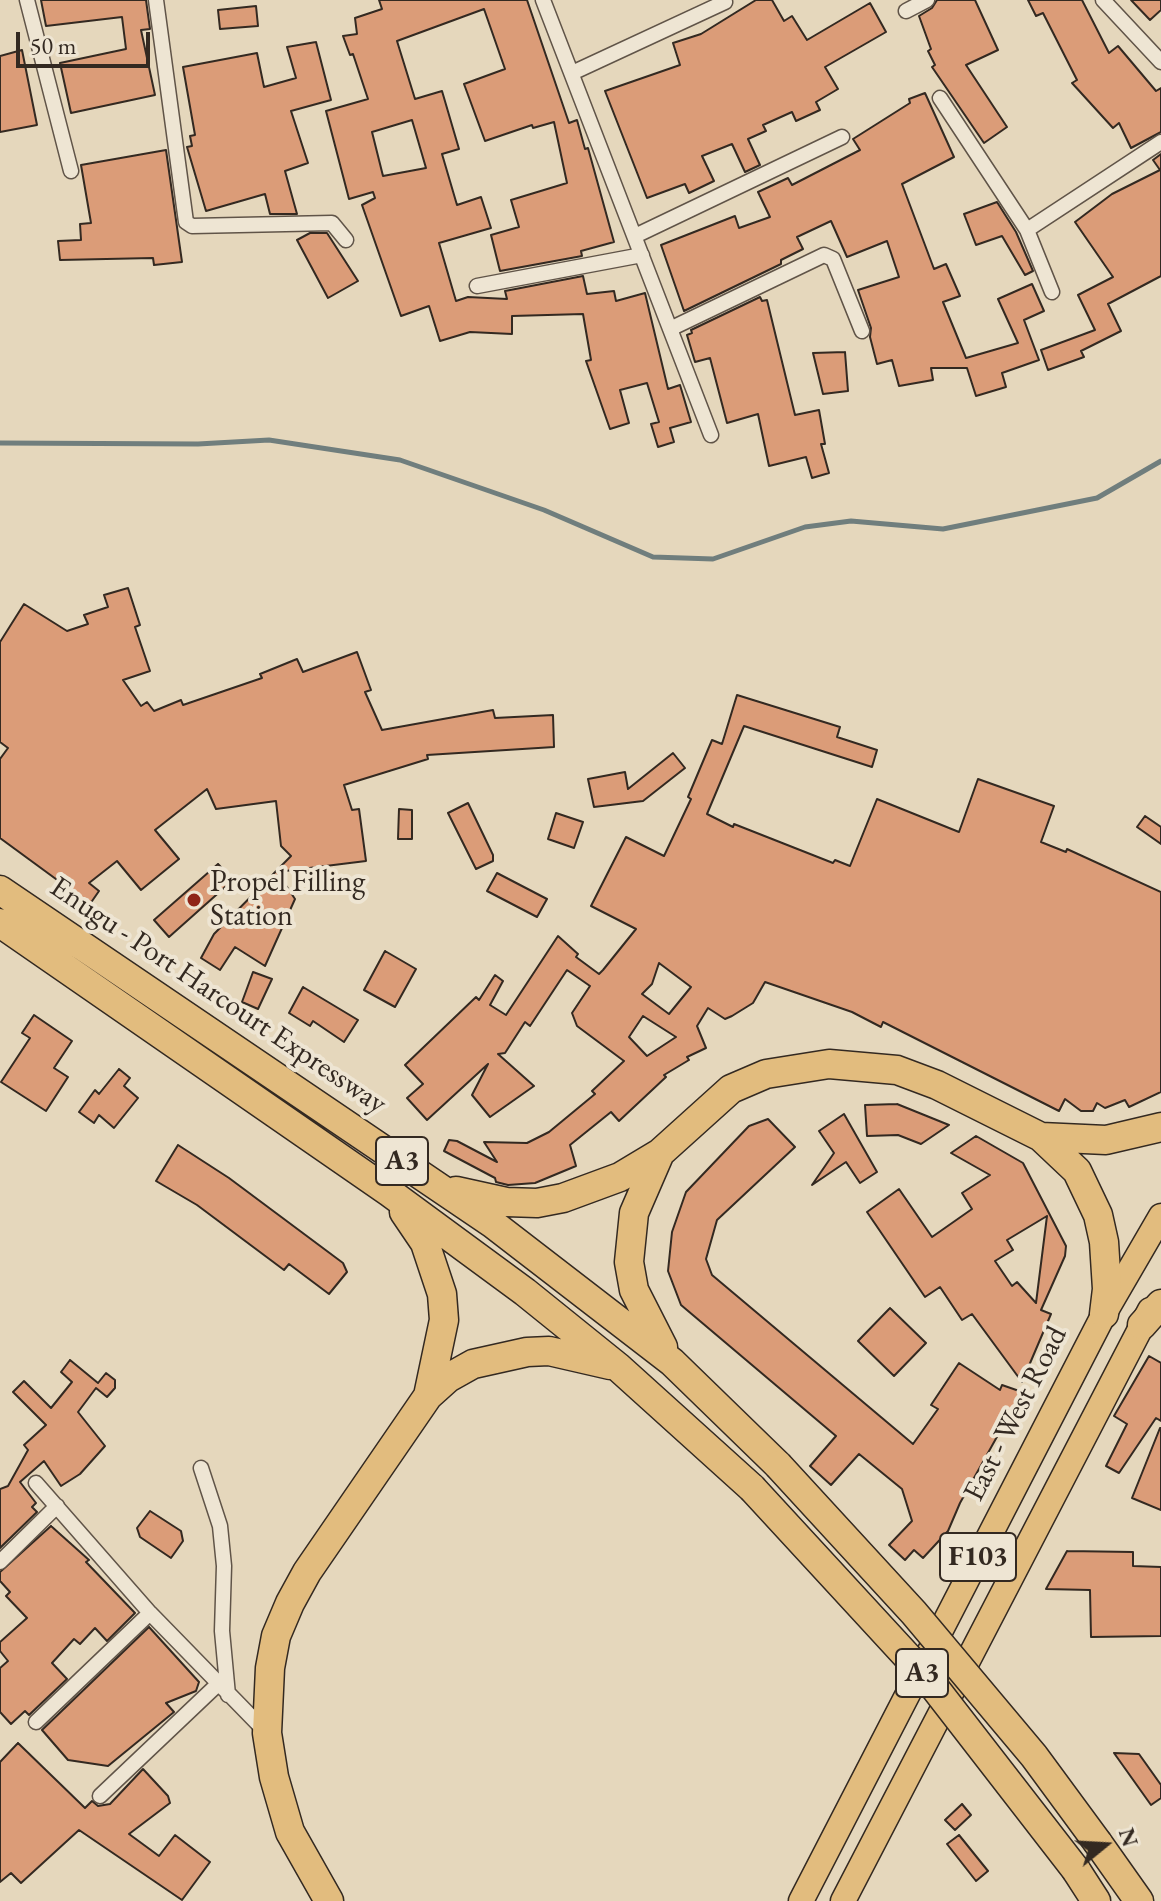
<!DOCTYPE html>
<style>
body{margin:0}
#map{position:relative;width:1161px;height:1901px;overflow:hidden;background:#e5d7bc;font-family:"EB Garamond",serif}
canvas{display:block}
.north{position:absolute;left:1065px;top:1805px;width:80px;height:80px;-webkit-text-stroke:6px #eee5d3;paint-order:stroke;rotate:72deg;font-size:22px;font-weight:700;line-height:32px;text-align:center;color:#332921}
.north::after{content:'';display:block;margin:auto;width:28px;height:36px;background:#332921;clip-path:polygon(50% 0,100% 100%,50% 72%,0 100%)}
.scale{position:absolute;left:16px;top:32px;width:134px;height:36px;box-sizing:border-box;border:4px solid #332921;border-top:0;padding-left:10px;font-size:24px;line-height:28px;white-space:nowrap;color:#332921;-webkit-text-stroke:6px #eee5d3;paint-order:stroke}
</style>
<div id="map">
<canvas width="1161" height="1901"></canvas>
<div class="north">N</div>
<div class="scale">50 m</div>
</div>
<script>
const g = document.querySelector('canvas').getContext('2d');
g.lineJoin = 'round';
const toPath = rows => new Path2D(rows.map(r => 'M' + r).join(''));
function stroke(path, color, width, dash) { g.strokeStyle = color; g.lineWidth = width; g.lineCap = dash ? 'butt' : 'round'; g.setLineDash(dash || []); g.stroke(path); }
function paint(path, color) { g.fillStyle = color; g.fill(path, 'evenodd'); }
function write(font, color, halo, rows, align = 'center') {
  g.font = font + ' "EB Garamond",serif'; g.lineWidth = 8; g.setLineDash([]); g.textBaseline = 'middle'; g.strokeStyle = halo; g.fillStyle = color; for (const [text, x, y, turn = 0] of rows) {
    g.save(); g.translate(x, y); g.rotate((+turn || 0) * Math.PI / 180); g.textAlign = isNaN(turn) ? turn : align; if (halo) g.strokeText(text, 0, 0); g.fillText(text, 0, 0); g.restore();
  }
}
stroke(toPath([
 [0,443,198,444,269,440,400,460,544,510,653,557,713,559,805,527,851,521,943,529,1097,498,1161,461]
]), '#707e7d', 5);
const building = toPath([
 [41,0,146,0,150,29,141,30,155,95,71,113,60,63,126,49,122,17,46,26,41,0],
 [379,0,527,0,569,123,577,120,585,149,588,148,614,242,581,251,582,256,500,271,491,235,519,227,511,200,567,183,554,122,533,128,532,125,485,141,464,84,505,69,484,9,397,41,415,99,442,91,459,149,442,154,457,205,481,197,491,228,439,243,456,301,468,297,507,299,505,291,583,276,587,294,614,291,616,301,645,293,668,389,680,385,691,422,670,428,674,442,658,447,651,424,659,422,647,383,620,390,629,423,610,429,586,361,591,360,583,314,512,316,512,334,470,332,440,341,429,306,401,316,362,205,375,198,373,192,349,199,326,111,368,99,353,54,350,55,343,36,357,34,355,18,382,9,379,0],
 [412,120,426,168,383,176,372,132,412,120],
 [756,0,772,0,784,21,792,16,807,40,870,3,886,32,825,67,838,89,816,102,820,110,796,121,792,112,763,125,766,131,748,139,760,165,745,172,732,144,702,156,714,181,689,193,685,184,647,198,605,91,680,65,673,43,701,34,756,0],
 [937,0,975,0,998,50,966,65,1007,127,984,143,932,67,935,65,928,51,931,49,919,16,932,8,937,0],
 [1028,0,1082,0,1109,53,1118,46,1156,91,1161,88,1161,132,1131,148,1119,123,1113,128,1072,83,1077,80,1043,13,1036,16,1028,0],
 [1131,0,1161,0,1161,10,1150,20,1131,0],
 [256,6,258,26,220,29,218,10,256,6],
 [316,42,331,100,291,111,308,163,285,171,297,214,270,214,265,194,206,211,187,147,192,146,190,136,195,135,183,67,257,53,264,87,296,78,287,47,316,42],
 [22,50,37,125,0,132,0,56,22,50],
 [925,93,954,157,902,184,934,269,946,264,960,296,943,302,966,358,1018,343,998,299,1032,284,1044,311,1024,320,1039,360,1002,373,1006,387,976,396,967,368,931,368,933,380,899,386,892,360,877,364,870,337,871,328,858,290,899,277,887,241,847,257,831,221,797,237,803,249,781,260,781,264,684,311,661,245,735,216,739,228,770,217,758,192,788,178,792,185,860,150,853,139,910,103,909,99,925,93],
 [166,150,182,262,154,265,153,258,60,260,58,241,81,240,80,224,91,223,81,165,166,150],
 [1161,154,1161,276,1108,304,1121,331,1081,351,1084,357,1048,370,1041,350,1095,330,1078,295,1113,277,1075,222,1112,194,1160,170,1153,160,1161,154],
 [997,202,1016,232,1033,271,1025,275,1002,236,976,245,964,214,997,202],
 [310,233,327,233,358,281,328,298,297,240,310,233],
 [760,297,762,301,767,300,795,415,819,410,825,444,821,444,829,473,812,478,806,457,769,466,758,414,727,423,710,358,695,362,687,335,692,333,691,330,760,297],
 [845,352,848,391,823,394,813,353,845,352],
 [128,588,140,625,135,627,150,671,123,680,141,706,147,702,154,711,181,700,183,705,262,678,260,674,297,659,303,672,357,652,371,690,365,692,382,730,493,710,495,718,553,715,554,747,427,755,428,759,344,785,352,810,359,809,366,861,277,872,295,899,265,966,235,947,220,970,201,958,214,934,291,856,281,846,276,801,216,809,207,789,155,830,179,859,141,890,117,861,89,883,99,891,90,904,0,838,0,759,8,748,0,742,0,642,24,604,67,631,88,624,84,615,108,607,104,595,128,588],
 [737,695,840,727,837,737,877,750,872,767,744,726,707,814,733,827,734,824,833,863,835,860,850,866,877,799,959,832,978,779,1054,806,1041,842,1066,852,1067,849,1161,892,1161,1092,1129,1107,1125,1100,1105,1108,1097,1103,1093,1111,1081,1111,1065,1099,1059,1111,883,1022,881,1027,852,1012,765,982,753,1003,732,1016,725,1019,708,1008,697,1026,706,1048,687,1057,689,1060,664,1075,666,1077,619,1121,611,1112,570,1145,576,1166,535,1183,508,1185,496,1182,495,1178,444,1151,449,1140,457,1141,497,1162,484,1142,527,1143,549,1132,595,1094,592,1091,624,1061,577,1026,572,1013,590,986,567,970,530,1026,525,1022,505,1053,498,1054,534,1086,490,1117,472,1095,488,1064,427,1120,407,1098,423,1084,405,1065,476,997,479,1000,495,975,503,981,490,1005,506,1015,558,936,578,954,576,957,599,974,603,970,636,929,591,906,626,837,664,856,691,799,688,797,712,740,722,744,737,695],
 [659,963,691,987,669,1014,642,994,652,984,659,963],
 [643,1016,676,1037,647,1056,629,1037,643,1016],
 [673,753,685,768,643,801,594,807,588,779,625,772,628,789,673,753],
 [468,803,493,855,493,861,476,869,448,813,468,803],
 [399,809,412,810,412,839,398,839,399,809],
 [556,813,583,822,574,848,548,839,556,813],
 [1145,816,1161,827,1161,844,1137,827,1145,816],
 [218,864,233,880,169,937,154,920,218,864],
 [497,873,547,899,537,917,487,891,497,873],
 [385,951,416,969,395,1007,364,990,385,951],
 [253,972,272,979,258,1009,242,1002,253,972],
 [303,987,358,1020,344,1042,313,1021,310,1026,289,1013,303,987],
 [34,1015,72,1041,54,1068,68,1077,46,1111,1,1082,30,1038,22,1033,34,1015],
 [119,1069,130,1078,124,1086,138,1098,114,1128,99,1115,94,1123,79,1112,95,1090,99,1094,119,1069],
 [897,1104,949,1125,921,1144,898,1135,867,1136,865,1105,897,1104],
 [844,1114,877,1172,860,1183,846,1162,812,1185,834,1153,819,1131,844,1114],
 [768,1119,795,1147,717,1220,706,1259,712,1275,913,1444,938,1409,931,1405,959,1363,1000,1390,1002,1385,1022,1392,960,1503,948,1531,923,1558,914,1550,905,1560,889,1545,912,1521,902,1489,859,1454,831,1485,810,1466,836,1436,681,1305,668,1271,672,1232,686,1192,749,1126,768,1119],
 [976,1136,1023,1163,1066,1246,1065,1256,1041,1310,1051,1314,1022,1382,972,1314,962,1320,940,1287,925,1297,867,1212,899,1189,932,1237,972,1209,962,1193,990,1175,951,1153,976,1136],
 [1047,1216,1036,1303,1017,1282,1012,1286,995,1261,1013,1250,1007,1240,1047,1216],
 [178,1145,229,1178,343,1263,347,1272,329,1294,289,1264,284,1270,197,1205,156,1181,178,1145],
 [890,1308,926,1343,894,1376,858,1341,890,1308],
 [1149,1356,1161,1363,1161,1421,1156,1418,1119,1473,1106,1466,1127,1424,1114,1416,1149,1356],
 [70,1360,98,1383,106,1373,115,1380,115,1388,107,1397,96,1388,78,1412,105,1446,80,1474,61,1486,44,1461,20,1482,36,1503,32,1507,37,1512,0,1548,0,1489,8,1486,28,1450,24,1445,46,1425,13,1392,24,1381,51,1408,72,1382,61,1372,70,1360],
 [1160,1428,1161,1428,1161,1510,1132,1498,1160,1428],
 [150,1511,181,1531,183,1541,171,1558,140,1537,137,1528,150,1511],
 [51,1526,89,1560,86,1562,135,1613,107,1641,95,1628,80,1644,74,1639,52,1663,67,1679,29,1715,25,1711,11,1724,0,1712,0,1668,8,1661,0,1651,0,1642,27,1618,6,1596,10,1592,0,1581,0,1572,51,1526],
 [1067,1551,1133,1552,1133,1566,1161,1567,1161,1636,1091,1637,1090,1590,1046,1589,1067,1551],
 [149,1627,199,1682,196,1691,166,1703,174,1712,108,1766,68,1760,42,1730,149,1627],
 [18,1743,85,1808,92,1801,98,1806,110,1804,143,1769,168,1796,170,1803,129,1834,159,1856,175,1835,210,1862,182,1900,79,1830,21,1883,11,1873,0,1882,0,1762,18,1743],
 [1114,1753,1139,1754,1161,1785,1161,1798,1151,1805,1114,1753],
 [962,1804,971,1815,955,1830,945,1820,962,1804],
 [959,1835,988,1871,976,1881,947,1844,959,1835]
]);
paint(building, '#db9c78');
stroke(building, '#332921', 2);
const street = toPath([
 [27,0,71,171],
 [156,0,186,222,192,226,332,223,346,240],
 [543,0,711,435],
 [1103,0,1161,62],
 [906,11,927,0],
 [572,73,725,2],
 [940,98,1027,230,1052,292],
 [1027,230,1161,142],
 [635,236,842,137],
 [477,286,642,255],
 [672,328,824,255,833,259,862,331],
 [201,1468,220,1526,224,1566,222,1631,228,1695],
 [36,1483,150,1613,267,1733],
 [0,1562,57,1506],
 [36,1722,150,1613],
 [100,1796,217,1685]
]);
const primary = toPath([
 [801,1901,1104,1314,1161,1216],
 [843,1901,1150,1310]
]);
const highway = toPath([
 [0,890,493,1224,672,1362,778,1465],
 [0,923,389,1192,525,1292,618,1367,752,1488],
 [1041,1137,1106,1140,1161,1127],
 [660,1153,634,1213,629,1262,634,1290,663,1347],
 [456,1191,506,1202,537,1203,563,1198,620,1177,660,1153,731,1089,766,1074,829,1064,897,1070,937,1085,1041,1137,1077,1171,1098,1215,1104,1242,1107,1289,1104,1314],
 [404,1212,425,1243,442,1294,444,1320,428,1396],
 [1142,1325,1161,1304],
 [1098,1843,1139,1901],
 [1076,1870,1096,1901],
 [329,1901,290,1832,274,1777,267,1733,270,1668,276,1636,290,1603,307,1572,428,1396,448,1378,473,1364,527,1352,549,1351,610,1365]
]);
stroke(street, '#605448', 17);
stroke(primary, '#332921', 27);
stroke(highway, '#332921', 31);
stroke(street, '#eee5d3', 14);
stroke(primary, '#e2bc7e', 24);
stroke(highway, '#e2bc7e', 28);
const highwayBridge = toPath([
 [778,1465,914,1613,1034,1756,1098,1843],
 [752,1488,928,1679,1076,1870]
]);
stroke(highwayBridge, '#332921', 31, []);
stroke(highwayBridge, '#e2bc7e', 28);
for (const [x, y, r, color] of [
 [194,900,8,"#8f2418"]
]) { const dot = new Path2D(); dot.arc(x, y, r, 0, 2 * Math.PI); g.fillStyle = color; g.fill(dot); stroke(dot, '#eee5d3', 3); }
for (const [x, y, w] of [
 [402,1161,52],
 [978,1557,76],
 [922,1673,52]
]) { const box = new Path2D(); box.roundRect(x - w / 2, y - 24, w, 48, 6); g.fillStyle = '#eee5d3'; g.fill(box); stroke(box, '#332921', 2); }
write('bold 28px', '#332921', null, [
 ["A3",402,1161],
 ["F103",978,1557],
 ["A3",922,1673]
]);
write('30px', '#332921', '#eee5d3', [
 ["Propel Filling",210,883],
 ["Station",210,917]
], 'left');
write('30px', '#332921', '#eee5d3', [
 ["Enugu - Port Harcourt Expressway",218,996,34],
 ["East - West Road",1016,1414,-63]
]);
</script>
